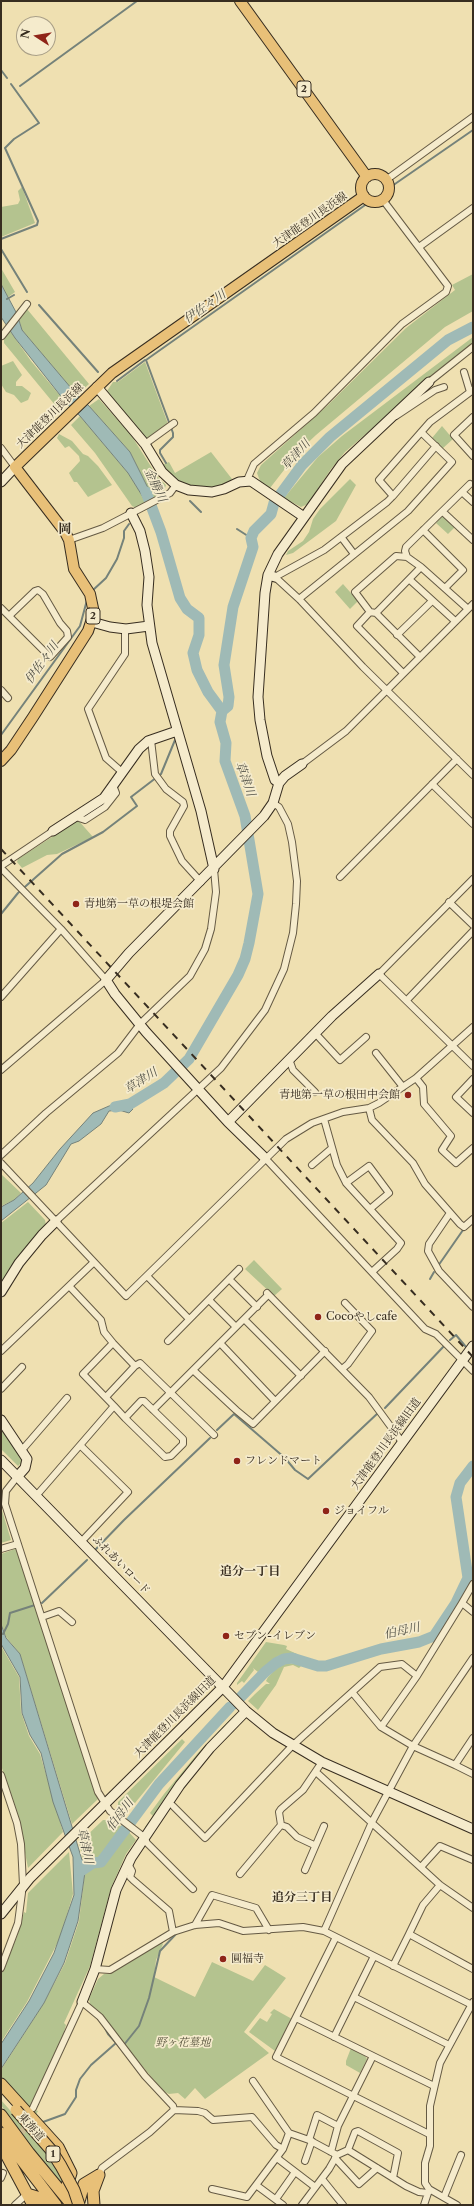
<!DOCTYPE html>
<meta charset="utf-8">
<style>
body{margin:0}
#map{position:relative;width:474px;height:2206px;overflow:hidden;background:#efe0b1;font-family:"Libre Caslon Text",serif}
canvas{display:block}
.frame{position:absolute;inset:0;border:2px solid #372d20;pointer-events:none}
.north{position:absolute;left:16px;top:16px;width:40px;height:40px;box-sizing:border-box;background:#f5ebcc;border:1px solid #a99f87;border-radius:50%;rotate:282deg;font-size:11px;font-weight:700;line-height:16px;text-align:center;color:#372d20}
.north::after{content:'';display:block;margin:auto;width:14px;height:18px;background:#8f2418;clip-path:polygon(50% 0,100% 100%,50% 72%,0 100%)}
</style>
<div id="map">
<canvas width="474" height="2206"></canvas>
<div class="frame"></div>
<div class="north">N</div>
</div>
<script>
const g = document.querySelector('canvas').getContext('2d');
g.lineJoin = 'round';
function paint(path, color) { g.fillStyle = color; g.fill(path, 'evenodd'); }
const toPath = rows => new Path2D(rows.map(r => 'M' + r).join(''));
function stroke(path, color, width, dash) { g.strokeStyle = color; g.lineWidth = width; g.lineCap = dash ? 'butt' : 'round'; g.setLineDash(dash || []); g.stroke(path); }
function write(font, color, halo, rows, align = 'center') {
  g.font = font + ' "Libre Caslon Text","Noto Serif JP",serif'; g.lineWidth = 3.5; g.setLineDash([]); g.textBaseline = 'middle'; g.strokeStyle = halo; g.fillStyle = color; for (const [text, x, y, turn = 0] of rows) {
    g.save(); g.translate(x, y); g.rotate((+turn || 0) * Math.PI / 180); g.textAlign = isNaN(turn) ? turn : align; if (halo) g.strokeText(text, 0, 0); g.fillText(text, 0, 0); g.restore();
  }
}
paint(toPath([
 [22,187,35,223,1,237,1,207,18,204,20,200,18,191],
 [1,268,15,292,8,297,1,284],
 [473,274,473,311,445,327,316,435,298,452,270,488,260,481,257,473,261,465,328,405,406,328,455,290,452,285],
 [27,309,89,384,77,395,22,330,19,319],
 [10,331,31,361,67,404,60,411,4,343,4,339],
 [473,337,473,343,440,370,345,452,331,469,308,504,301,507,284,498,318,457,342,436],
 [13,361,22,375,16,382,16,386,22,386,31,393,28,400,21,403,14,395,6,392,1,384,1,366],
 [145,362,168,424,149,438,146,438,107,391,113,382,118,382],
 [99,399,131,435,157,476,166,485,164,491,153,498,130,452,89,406],
 [80,416,128,473,146,502,136,508,132,506,95,453,71,425],
 [442,426,453,439,442,449,432,438],
 [59,434,72,441,83,454,88,456,98,466,112,485,88,497,77,482,74,482,69,473,80,461,79,456,69,446,65,448,57,438],
 [211,452,232,479,228,483,215,488,195,488,181,483,172,477,162,465,169,462,175,473],
 [350,479,356,485,336,521,293,553,286,555,288,551,303,541,309,532,313,519,320,509],
 [442,516,445,516,456,526,448,534,436,523],
 [343,584,358,601,350,609,335,592],
 [78,820,93,837,57,854,47,855,22,868,17,862,18,859],
 [1,1174,21,1193,14,1200,1,1206],
 [28,1202,45,1220,46,1225,24,1249,1,1285,1,1223],
 [254,1260,282,1289,274,1296,245,1269],
 [1,1428,23,1461,22,1465,20,1464,18,1466,1,1449],
 [1,1507,11,1540,1,1543],
 [15,1549,18,1550,98,1799,72,1824,20,1654,6,1637,1,1623,1,1554],
 [266,1642,284,1645,287,1646,286,1649,297,1654,278,1656,258,1672,253,1668,254,1670,244,1683,242,1681,237,1685,237,1683],
 [1,1646,19,1677,21,1712,29,1736,40,1754,63,1832,28,1868,19,1822,1,1765],
 [288,1663,302,1665,299,1668,293,1665,284,1667,276,1685,258,1710,248,1701,255,1694,266,1684,270,1684,266,1681,268,1677,278,1667],
 [237,1712,191,1765,147,1828,145,1827,153,1816,150,1813,164,1794,198,1753],
 [182,1739,185,1742,135,1803,127,1798,130,1801,126,1807,123,1804,118,1810,118,1802],
 [103,1820,112,1820,125,1829,114,1838,105,1854,99,1859,96,1857,83,1859,79,1843],
 [128,1831,136,1840,126,1854,111,1888,90,1966,64,2023,66,2025,62,2039,31,2108,38,2111,36,2115,1,2077,1,2070,44,2003,65,1963,79,1921,85,1872,94,1865,102,1865],
 [69,1852,73,1894,60,1938,27,2002,1,2042,1,1974,17,1937,24,1912,26,1913,28,1893],
 [161,1942,163,1944,156,1960,154,1977,195,1997,212,1962,253,1981,265,1965,286,1978,244,2032,269,2053,205,2099,195,2088,185,2099,178,2093,169,2094,163,2091,90,2004,89,1999,98,1979,104,1974,110,1974],
 [274,2009,292,2019,275,2051,249,2032,260,2018,267,2022,272,2014,270,2013],
 [351,2048,365,2056,367,2059,360,2073,346,2065,346,2061],
 [1,2100,45,2150,65,2183,63,2186,23,2137,1,2105]
]), '#b4c38f');
const water = toPath([
 [1,284,17,314,22,330,77,395,89,406,130,452,153,498,146,502,128,473,80,416,67,404,15,338,1,317,1,284],
 [126,1102,133,1109,129,1113,119,1110,109,1111,101,1124,79,1141,71,1144,46,1185,1,1221,1,1207,14,1200,33,1183,60,1149,93,1113,109,1106,126,1102],
 [1,1624,6,1638,20,1654,82,1860,88,1859,93,1863,85,1872,78,1921,64,1963,44,2003,1,2069,1,2044,29,2001,54,1953,74,1895,73,1857,53,1802,41,1753,30,1735,22,1713,20,1677,1,1644,1,1624]
]);
paint(water, '#9fbab6');
stroke(water, '#75827a', 1);
stroke(toPath([
 [1,70,7,78],
 [20,86,137,1],
 [392,186,473,130],
 [1,239,37,225,38,221,5,148,14,139,39,123,11,84],
 [1,249,27,292],
 [7,299,14,295],
 [39,305,98,372],
 [117,381,145,360],
 [166,463,160,453,160,450,173,437,173,433,146,360,368,203],
 [190,501,201,512],
 [237,529,251,538],
 [92,591,106,578,117,559,124,538,124,531,129,524],
 [1,735,80,626,87,600],
 [1,914,18,893,62,854,103,832,137,806,131,797,161,774,175,740],
 [438,1266,463,1230],
 [430,1279,434,1272],
 [450,1340,456,1335,466,1347],
 [385,1408,445,1345],
 [217,1430,234,1414,285,1458,295,1470,308,1479,379,1412],
 [96,1549,124,1520,210,1438],
 [42,1603,87,1560],
 [3,1634,8,1624,10,1613,35,1605],
 [105,2028,108,2034,119,2046],
 [123,2046,139,2026,149,1998,160,1951,176,1934],
 [43,2122,65,2114,76,2097,76,2090,80,2079,91,2065,116,2043]
]), '#75827a', 2);
stroke(toPath([
 [146,492,161,532,180,598,187,609,199,618,199,635,193,653,197,670,208,692,222,711],
 [115,1107,130,1104,164,1083,189,1059,238,975,245,959,249,943,258,894,245,816,225,761,226,743,220,722,222,711,228,706,229,697,224,665,233,607,253,547,251,538,254,531,271,514,274,503,302,465,330,437,448,340,473,327],
 [234,1704,265,1672,276,1663,284,1659,292,1658,318,1666,326,1666,381,1649,419,1642,434,1636,456,1603,468,1578,456,1497,460,1483,473,1466],
 [81,1871,93,1863,101,1862,159,1784,230,1707]
]), '#9fbab6', 11);
stroke(toPath([
 [18,2141,27,2122]
]), '#cabc94', 6, [6, 3]);
const street = toPath([
 [386,180,473,117],
 [419,247,473,208],
 [2,336,27,304],
 [464,372,470,392],
 [429,382,473,347],
 [396,416,435,390,444,387],
 [473,417,454,435,473,456],
 [145,444,174,423],
 [1,448,15,467],
 [247,480,254,464,314,413,402,324,446,292,448,286,383,200],
 [462,492,473,502],
 [393,496,436,446],
 [443,512,473,540],
 [423,530,463,570,445,588],
 [342,538,354,554],
 [69,540,103,528,130,514,170,493,176,485],
 [407,557,421,567],
 [275,577,324,550,387,502,393,496,379,480,430,422,473,390],
 [275,577,299,599,363,667,473,775],
 [410,580,455,621],
 [299,599,408,511,452,462,421,432],
 [1,608,50,657,68,637,67,631,60,623,43,594,38,590,35,591,9,616],
 [370,612,357,626,403,673],
 [376,613,370,612,355,592,396,556,407,557,405,551,406,547,470,484],
 [397,635,432,601],
 [420,657,376,613,421,567,468,609],
 [1,690,8,698],
 [151,740,155,774,166,789,183,802,184,806,170,831,170,836,182,861,201,882],
 [302,764,346,731,473,604],
 [122,772,106,758,88,709,125,654,125,629],
 [432,784,473,824],
 [76,817,85,820,105,807,116,793,113,785],
 [1,866,53,831],
 [1,868,61,929,106,980,1,1070],
 [340,877,457,759],
 [473,879,379,974,473,1066],
 [449,902,473,925],
 [1,997,61,929],
 [407,1000,473,931],
 [315,1033,340,1060,366,1037],
 [376,1053,403,1087],
 [289,1059,293,1070,315,1092],
 [416,1078,423,1087,424,1104,451,1136,442,1150,456,1163,473,1148],
 [473,1079,456,1097,473,1113],
 [369,1108,372,1120,413,1163,425,1184,460,1224,464,1227,473,1219],
 [324,1119,337,1165,346,1183,401,1243,397,1249,373,1271],
 [1,1155,46,1113,118,1053,140,1024,190,976,205,949,211,929,216,892,214,869],
 [265,1158,425,1329,436,1334,473,1371],
 [1,1163,126,1296,286,1139,312,1123,343,1112,369,1108,379,1103,416,1078,473,1027],
 [312,1165,332,1148],
 [346,1183,369,1166,389,1193,370,1209],
 [450,1213,429,1244,428,1251,439,1271,473,1307],
 [56,1221,221,1068,265,1010,284,969,293,933,296,904,297,881,292,842,288,824,279,807,273,803],
 [147,1276,189,1319],
 [229,1279,257,1307],
 [70,1287,101,1320,104,1332,113,1343,135,1366,140,1363,214,1435],
 [267,1293,369,1397,402,1442],
 [209,1300,236,1327],
 [244,1319,301,1376],
 [168,1341,239,1269],
 [220,1343,275,1401],
 [1,1351,93,1263],
 [342,1369,348,1364,372,1331,345,1303],
 [193,1370,236,1410,253,1424,325,1351],
 [1,1389,22,1367],
 [106,1397,135,1366],
 [114,1406,125,1418,165,1457,171,1456,183,1444,183,1439,144,1401,141,1401,125,1418],
 [153,1410,268,1295],
 [81,1446,128,1492,81,1542],
 [22,1450,67,1398],
 [17,1477,6,1491,5,1504,98,1792,110,1811,144,1837,147,1843,193,1889],
 [36,1496,114,1406,83,1374,113,1343],
 [1,1549,18,1544],
 [473,1584,462,1603,473,1612],
 [42,1617,59,1611,72,1622],
 [352,1692,381,1727,413,1746,455,1765],
 [381,1727,417,1676,462,1603],
 [473,1738,455,1765,473,1774],
 [316,1772,440,1885,473,1908],
 [1,1775,17,1823,21,1844,23,1885,18,1923,1,1968],
 [173,1806,205,1838,292,1746,380,1667,402,1664,417,1676],
 [281,1825,287,1827,297,1837,314,1845],
 [128,1864,132,1871,130,1877,133,1880,169,1911,173,1932],
 [421,1867,440,1846,473,1860],
 [305,1870,324,1826],
 [240,1874,281,1825,279,1812,281,1809,303,1790,322,1762],
 [195,1925,212,1895,256,1908,269,1930],
 [324,1931,372,1822,413,1746,473,1658],
 [409,1934,423,1905,440,1885],
 [336,1937,276,2057,429,2134],
 [393,1966,409,1934,473,1969],
 [95,1969,110,1970,173,1932,195,1925,219,1923,243,1931,303,1927,324,1931,470,2004],
 [354,1997,449,2045],
 [296,2018,434,2086],
 [334,2037,374,1956],
 [253,2081,289,2133,309,2140,337,2155],
 [33,2108,82,2002,100,2017,145,2076,173,2106,174,2110],
 [174,2110,198,2111,205,2113,213,2120,252,2117,276,2145,283,2149,289,2133],
 [309,2140,317,2115,338,2126],
 [348,2150,406,2186,419,2192,428,2193],
 [331,2152,338,2126,373,2056],
 [277,2158,315,2187],
 [335,2158,359,2184,377,2168],
 [305,2161,312,2141],
 [99,2175,102,2168,150,2132,174,2110],
 [1,2178,3,2173],
 [322,2179,343,2205],
 [256,2185,283,2205],
 [212,2189,247,2197,283,2149],
 [444,2197,461,2155],
 [276,2199,295,2172],
 [15,2205,27,2194],
 [302,2205,329,2169,337,2155,348,2150,355,2132,358,2131,398,2153,393,2178],
 [424,2205,429,2190],
 [457,2205,429,2189,425,2183,425,2163,430,2146,430,2106,440,2063,473,2002]
]);
const secondary = toPath([
 [97,387,145,444,162,472,176,485,189,490,212,492,224,489,239,482,251,481,304,517],
 [1,482,15,467],
 [131,513,140,531,145,551,149,577,147,605,152,643,201,811,214,869],
 [268,575,278,554,342,464,429,382],
 [92,622,110,627,126,629,149,626],
 [279,783,285,776,302,764],
 [53,831,104,798,139,749,148,741,177,731],
 [228,1122,332,1016,379,974],
 [265,1158,228,1122,146,1032,115,994,106,980,129,953,264,816,273,803,279,783,275,780,267,756,260,720,258,697,265,593,268,575,275,577],
 [1,1292,19,1263,42,1235,56,1221],
 [1,1420,27,1459,25,1468,17,1477],
 [1,1460,246,1711,273,1733,322,1762,473,1829],
 [1,1914,30,1878,223,1687,473,1346],
 [82,2002,95,1969,116,1890,131,1858,180,1785,210,1748,246,1711]
]);
const primary = toPath([
 [240,1,367,177],
 '361 188a14 14 0 1 1 28 0a14 14 0 1 1-28 0Z',
 [1,761,11,750,33,717,88,631,94,613,90,594,74,569,69,540,65,532,15,467,112,373,364,196]
]);
const highway = toPath([
 [1,2084,58,2147,71,2173,64,2195],
 [1,2115,29,2153,72,2205],
 [1,2133,56,2205],
 [1,2145,33,2205],
 [27,2194,37,2197,43,2205],
 [78,2205,84,2184,99,2175],
 [94,2205,93,2191,99,2175]
]);
stroke(street, '#655a44', 8);
stroke(secondary, '#372d20', 11);
stroke(primary, '#372d20', 12);
stroke(highway, '#372d20', 13);
stroke(street, '#f5ebcc', 6);
stroke(secondary, '#f5ebcc', 9);
stroke(primary, '#e8c078', 10);
stroke(highway, '#e8c078', 11);
stroke(toPath([
 [1,849,473,1357]
]), '#372d20', 2, [7, 7]);
const highwayBridge = toPath([
 [16,2110,51,2150,61,2166,74,2190,79,2205]
]);
stroke(highwayBridge, '#372d20', 13, []);
stroke(highwayBridge, '#e8c078', 11);
for (const [x, y, r, color] of [
 [76,904,4,"#8f2418"],
 [408,1095,4,"#8f2418"],
 [318,1317,4,"#8f2418"],
 [237,1461,4,"#8f2418"],
 [326,1511,4,"#8f2418"],
 [226,1636,4,"#8f2418"],
 [223,1959,4,"#8f2418"]
]) { const dot = new Path2D(); dot.arc(x, y, r, 0, 2 * Math.PI); g.fillStyle = color; g.fill(dot); stroke(dot, '#f5ebcc', 1.5); }
for (const [x, y, w] of [
 [304,89,14],
 [93,616,14],
 [53,2154,14]
]) { const box = new Path2D(); box.roundRect(x - w / 2, y - 8, w, 16, 3); g.fillStyle = '#f5ebcc'; g.fill(box); stroke(box, '#372d20', 1); }
write('bold 10px', '#372d20', null, [
 ["2",304,89],
 ["2",93,616],
 ["1",53,2154]
]);
write('11px', '#372d20', '#f5ebcc', [
 ["大津能登川長浜線",310,220,-35],
 ["大津能登川長浜線",50,416,-44],
 ["大津能登川長浜線旧道",386,1444,-54],
 ["ふれあいロード",121,1565,46],
 ["大津能登川長浜線旧道",175,1717,-45],
 ["東海道",31,2127,49]
]);
write('11px', '#372d20', '#f5ebcc', [
 ["青地第一草の根堤会館",84,904],
 ["青地第一草の根田中会館",400,1095,"right"],
 ["Cocoやしcafe",326,1317],
 ["フレンドマート",245,1461],
 ["ジョイフル",334,1511],
 ["セブン-イレブン",234,1636],
 ["圓福寺",231,1959]
], 'left');
write('italic 11px', '#56523c', '#f5ebcc', [
 ["野ヶ花墓地",183,2043]
]);
write('italic 12px', '#515046', '#f5ebcc', [
 ["伊佐々川",205,307,-35],
 ["草津川",296,455,-48],
 ["金勝川",155,485,65],
 ["伊佐々川",42,663,-54],
 ["草津川",245,779,70],
 ["草津川",141,1081,-33],
 ["伯母川",402,1631,-12],
 ["伯母川",120,1815,-53],
 ["草津川",85,1846,78]
]);
write('bold 12px', '#372d20', '#f5ebcc', [
 ["追分一丁目",250,1572],
 ["追分三丁目",302,1898]
]);
write('bold 13px', '#372d20', '#f5ebcc', [
 ["岡",65,529]
]);
</script>
